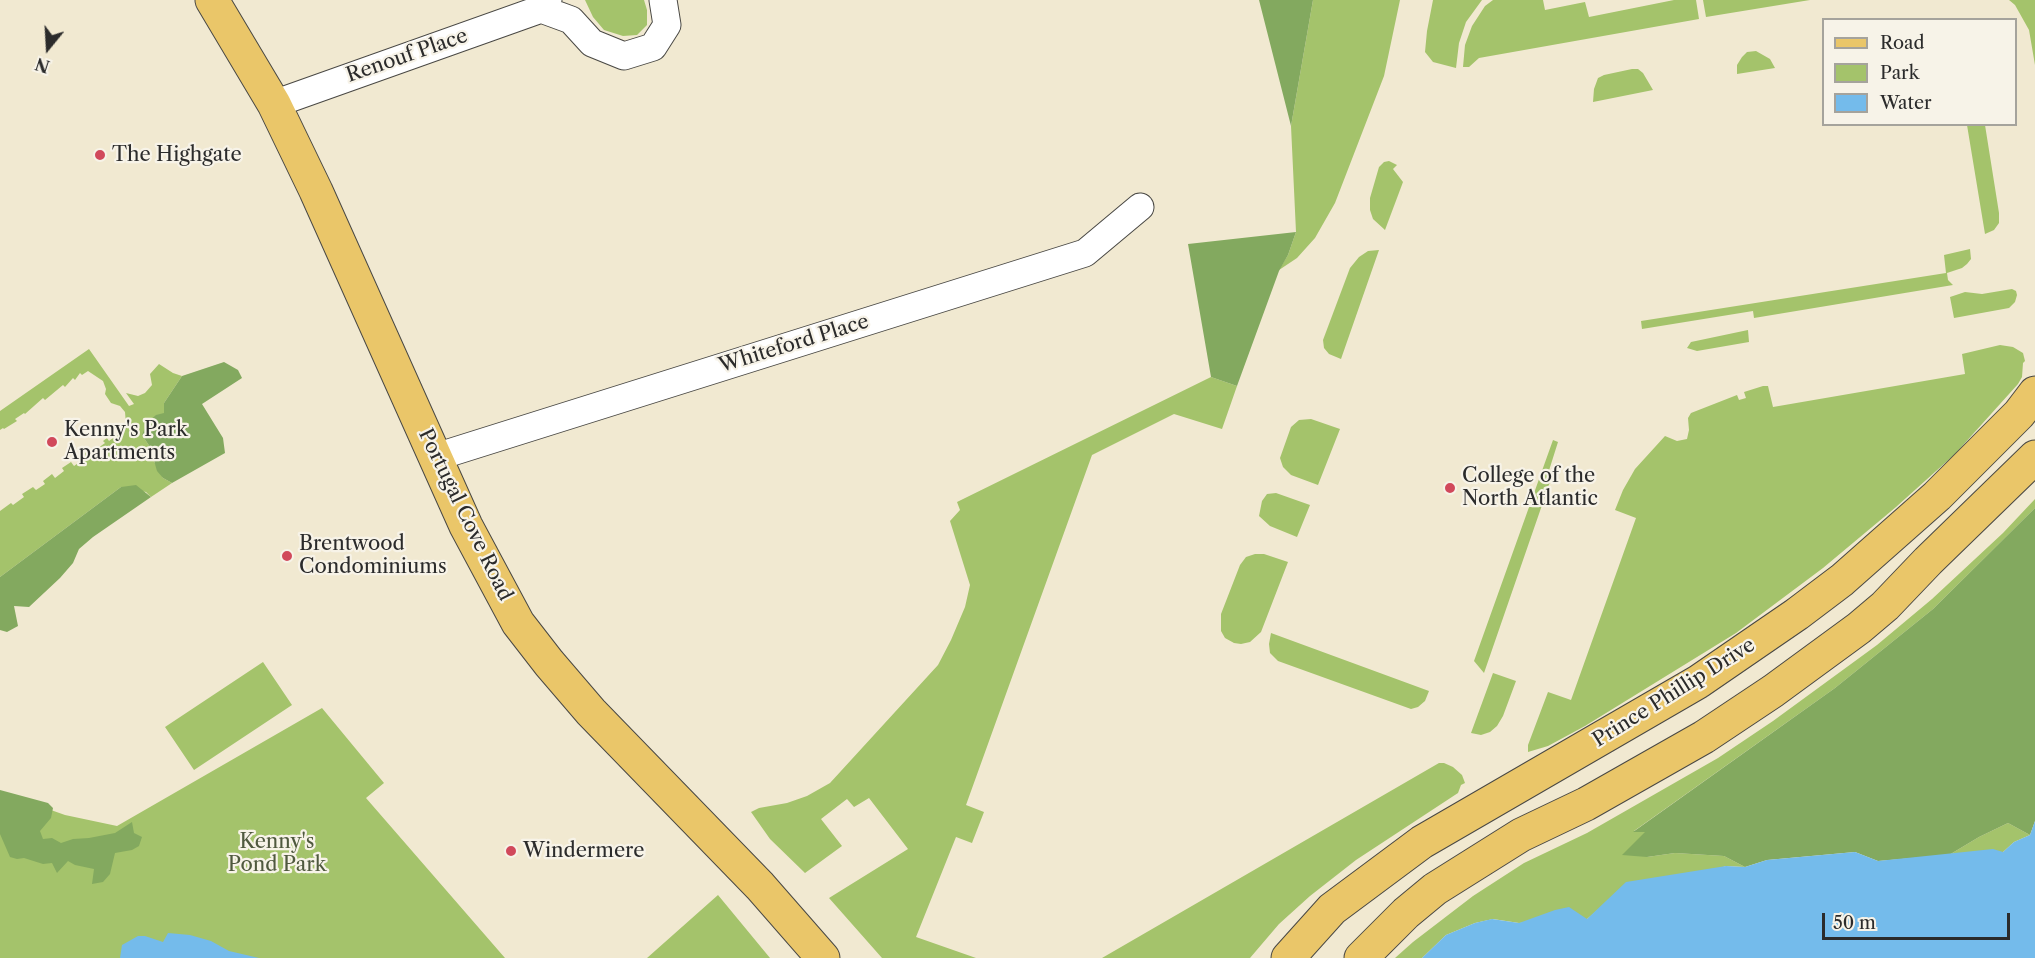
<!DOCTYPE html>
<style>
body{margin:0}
#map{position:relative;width:2035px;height:958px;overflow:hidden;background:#f1e9d1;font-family:"Libre Caslon Text",serif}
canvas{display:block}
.legend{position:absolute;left:1822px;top:18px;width:195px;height:108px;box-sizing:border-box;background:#f7f3e8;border:2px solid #a5a39c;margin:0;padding:8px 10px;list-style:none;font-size:18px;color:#2b2b2b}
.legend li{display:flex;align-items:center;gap:12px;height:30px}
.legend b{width:30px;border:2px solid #a5a39c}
.north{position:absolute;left:18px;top:18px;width:60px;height:60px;-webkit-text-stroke:4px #f7f3e8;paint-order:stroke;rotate:198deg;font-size:16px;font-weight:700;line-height:24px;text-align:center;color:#2b2b2b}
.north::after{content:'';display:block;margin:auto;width:21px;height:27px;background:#2b2b2b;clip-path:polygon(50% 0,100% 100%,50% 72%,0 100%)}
.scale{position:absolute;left:1822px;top:913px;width:188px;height:27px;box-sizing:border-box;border:3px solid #2b2b2b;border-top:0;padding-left:8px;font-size:18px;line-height:21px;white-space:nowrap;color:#2b2b2b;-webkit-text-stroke:4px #f7f3e8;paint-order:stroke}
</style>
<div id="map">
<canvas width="2035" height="958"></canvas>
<ul class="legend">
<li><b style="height:8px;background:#eac669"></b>Road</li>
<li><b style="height:16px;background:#a4c36b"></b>Park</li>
<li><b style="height:16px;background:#74bbeb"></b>Water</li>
</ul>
<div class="north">N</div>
<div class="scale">50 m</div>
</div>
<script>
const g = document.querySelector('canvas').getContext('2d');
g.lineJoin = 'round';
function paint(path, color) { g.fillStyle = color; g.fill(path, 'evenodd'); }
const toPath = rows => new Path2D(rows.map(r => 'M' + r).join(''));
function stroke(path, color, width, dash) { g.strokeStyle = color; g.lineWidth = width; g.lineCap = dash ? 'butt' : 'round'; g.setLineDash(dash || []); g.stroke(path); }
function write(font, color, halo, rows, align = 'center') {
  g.font = font + ' "Libre Caslon Text",serif'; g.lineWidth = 4.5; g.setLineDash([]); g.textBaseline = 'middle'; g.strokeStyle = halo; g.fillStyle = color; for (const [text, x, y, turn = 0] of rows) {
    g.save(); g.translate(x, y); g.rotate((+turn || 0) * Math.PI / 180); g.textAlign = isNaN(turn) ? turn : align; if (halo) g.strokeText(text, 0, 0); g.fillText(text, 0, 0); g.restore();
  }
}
paint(toPath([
 [585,0,644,0,647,10,647,25,637,35,623,36,604,30,593,17],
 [1313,0,1400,0,1384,76,1335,203,1315,238,1297,258,1279,270,1288,255,1296,232,1291,126],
 [1433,0,1482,0,1466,22,1459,43,1456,68,1433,62,1425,52,1427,31],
 [1493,0,1543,0,1545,10,1585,2,1589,17,1674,0,1696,0,1699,19,1479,58,1469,67,1463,67,1465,45,1472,26,1485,6],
 [1703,0,1810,0,1706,17],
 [2009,0,2035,0,2035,65,2029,30,2015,5],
 [1756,51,1770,59,1775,68,1737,74,1737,65,1742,57,1747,52],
 [1632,69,1638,69,1643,73,1653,90,1593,102,1594,89,1598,78,1604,75],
 [1967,125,1985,125,1999,213,1999,223,1994,230,1985,234],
 [1389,161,1397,165,1393,169,1403,182,1385,230,1373,219,1370,210,1370,198,1379,167,1384,162],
 [1970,249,1971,259,1967,264,1962,268,1947,273,1948,280,1953,285,1754,318,1753,311,1642,329,1641,321,1946,273,1944,255],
 [1379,250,1341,359,1329,354,1324,348,1323,340,1350,268,1359,257,1368,251],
 [2012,289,2016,291,2017,295,2015,302,2009,308,1954,318,1950,297,1965,292,1982,294],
 [1748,330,1749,342,1697,351,1687,348,1691,342],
 [2000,345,2013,347,2023,353,2025,361,2023,363,2022,377,2018,384,1955,454,1896,507,1823,568,1736,633,1585,726,1548,746,1528,752,1528,745,1548,692,1571,700,1636,518,1615,510,1623,490,1635,469,1665,436,1677,441,1687,439,1689,430,1688,418,1691,413,1737,395,1739,400,1746,398,1744,392,1763,386,1768,386,1773,407,1965,374,1962,354],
 [89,349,129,406,134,404,126,393,138,396,145,393,152,385,150,374,159,364,173,373,182,376,164,403,164,414,142,435,150,447,151,456,163,478,172,483,151,497,146,492,121,487,0,577,0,511,11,503,13,505,24,497,22,494,33,487,36,490,45,484,43,481,52,474,55,478,64,471,62,468,71,462,74,466,84,459,82,455,91,449,94,451,105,443,103,441,107,438,109,441,121,432,119,429,126,424,125,412,120,406,111,403,105,394,106,389,103,381,88,371,82,375,80,373,75,380,73,378,65,387,63,385,45,400,43,398,25,414,24,413,15,419,17,421,4,429,3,428,0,430,0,411],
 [1211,377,1237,386,1222,429,1174,414,1092,455,966,805,984,812,972,843,956,837,916,937,976,958,882,958,829,898,908,849,869,798,854,807,847,799,821,819,842,846,805,873,770,839,751,812,759,808,787,803,807,796,830,783,938,665,951,640,965,607,970,585,950,521,960,510,957,502],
 [1311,419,1340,429,1318,485,1291,475,1283,467,1280,458,1291,427,1299,420],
 [1553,440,1558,442,1546,480,1550,482,1484,673,1474,661],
 [1276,493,1310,505,1297,537,1270,526,1259,516,1262,501,1267,494],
 [2035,499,2035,508,1933,609,1835,688,1634,831,1646,831,1647,857,1675,853,1724,856,1745,867,1726,866,1599,909,1587,919,1519,923,1493,919,1475,923,1446,935,1422,958,1395,958,1413,942,1473,896,1524,863,1587,833,1718,758,1773,721,1877,645,1932,599,2003,533],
 [1255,554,1264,554,1288,562,1261,632,1250,642,1241,644,1234,643,1225,638,1221,631,1221,614,1240,565,1246,557],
 [1271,633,1429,691,1425,701,1418,707,1411,709,1278,661,1270,653,1269,644],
 [263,662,292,705,194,770,165,727],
 [1493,673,1516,681,1503,716,1497,726,1490,732,1481,735,1471,733],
 [322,708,384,783,366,798,505,958,0,958,0,792,65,815,117,826],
 [1439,763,1444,763,1453,767,1462,775,1465,783,1461,785,1458,793,1356,860,1310,896,1279,924,1250,958,1102,958],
 [2008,823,2030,835,2014,842,2003,852,1949,855,1979,837],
 [718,895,770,958,647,958]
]), '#a4c36b');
paint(toPath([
 [1259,0,1313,0,1291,126],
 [1296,232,1288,255,1279,271,1237,386,1211,377,1188,244],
 [224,362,238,370,242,378,202,404,223,438,225,453,172,483,163,478,157,471,150,447,142,435,147,423,156,415,164,413,164,403,182,376],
 [136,485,151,497,93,537,79,549,73,563,60,578,29,607,14,606,18,626,7,632,0,630,0,577,121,487],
 [2035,508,2035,821,2030,835,2008,823,1979,837,1949,855,1878,861,1855,852,1767,860,1745,867,1724,856,1675,853,1647,857,1622,855,1645,832,1633,832,1835,688,1933,609],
 [0,790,48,803,53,808,51,818,40,831,43,839,52,838,61,843,73,839,89,838,115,833,132,822,134,833,142,837,139,846,132,850,115,853,110,874,103,882,92,884,94,869,75,865,68,861,57,873,52,863,43,864,24,858,17,859,10,857,0,834]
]), '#83a95f');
paint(toPath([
 [2035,821,2035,958,1422,958,1446,935,1475,923,1492,919,1519,923,1555,910,1569,907,1587,919,1626,882,1726,866,1745,867,1767,860,1855,852,1878,861,1993,849,2003,852,2014,842,2030,835],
 [168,933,190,935,211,941,229,951,259,958,120,958,122,945,138,936,145,936,163,942]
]), '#74bbeb');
const minor = toPath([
 [541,9,571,20,592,43,624,56,653,47,667,25,663,0],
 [274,104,541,9,548,0],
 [436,457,1085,253,1140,207]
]);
const major = toPath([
 [212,0,274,104,316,191,466,526,518,623,549,663,591,712,760,886,823,958],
 [1288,958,1332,909,1422,842,1698,682,1797,614,1842,580,1937,496,2019,414,2035,393],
 [1361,958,1406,913,1435,889,1521,835,1586,804,1704,737,1773,691,1859,628,1885,606,1928,561,2035,457]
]);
stroke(minor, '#494844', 29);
stroke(major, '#494844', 35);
stroke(minor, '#fff', 27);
stroke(major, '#eac669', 33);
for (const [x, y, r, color] of [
 [100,155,6,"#d1495b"],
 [52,442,6,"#d1495b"],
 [1450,488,6,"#d1495b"],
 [287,556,6,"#d1495b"],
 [511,851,6,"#d1495b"]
]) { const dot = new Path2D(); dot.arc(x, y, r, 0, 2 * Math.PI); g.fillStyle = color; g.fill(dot); stroke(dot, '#f7f3e8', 2); }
write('20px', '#2b2b2b', '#f7f3e8', [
 ["Renouf Place",407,56,-19],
 ["Whiteford Place",794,344,-17],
 ["Portugal Cove Road",465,515,64],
 ["Prince Phillip Drive",1674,693,-32]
]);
write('20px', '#2b2b2b', '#f7f3e8', [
 ["The Highgate",112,155],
 ["Kenny's Park",64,430],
 ["Apartments",64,453],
 ["College of the",1462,476],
 ["North Atlantic",1462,499],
 ["Brentwood",299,544],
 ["Condominiums",299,567],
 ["Windermere",523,851]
], 'left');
write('20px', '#4f593e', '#f7f3e8', [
 ["Kenny's",277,842],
 ["Pond Park",277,865]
]);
</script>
